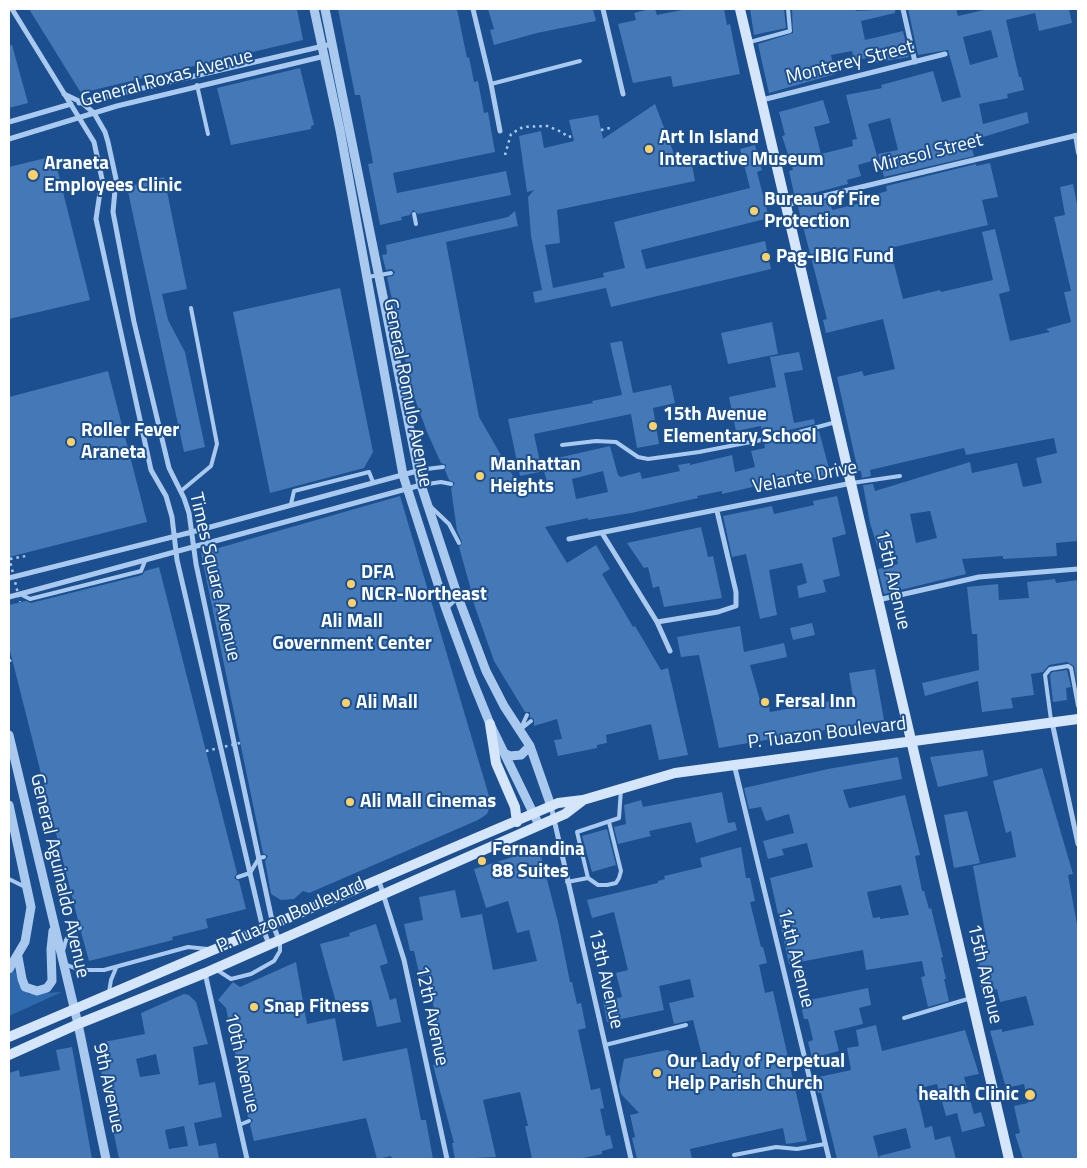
<!DOCTYPE html>
<style>
body{margin:0}
#map{position:relative;width:1087px;height:1168px;overflow:hidden;background:#1b4f8f;font-family:"Titillium Web",sans-serif}
canvas{display:block}
.frame{position:absolute;inset:0;border:10px solid #fff;pointer-events:none}
</style>
<div id="map">
<canvas width="1087" height="1168"></canvas>
<div class="frame"></div>
</div>
<script>
const g = document.querySelector('canvas').getContext('2d');
g.lineJoin = 'round';
function paint(path, color) { g.fillStyle = color; g.fill(path, 'evenodd'); }
const toPath = rows => new Path2D(rows.map(r => 'M' + r).join(''));
function stroke(path, color, width, dash) { g.strokeStyle = color; g.lineWidth = width; g.lineCap = dash ? 'butt' : 'round'; g.setLineDash(dash || []); g.stroke(path); }
function write(font, color, halo, rows, align = 'center') {
  g.font = font + ' "Titillium Web",sans-serif'; g.lineWidth = 4; g.setLineDash([]); g.textBaseline = 'middle'; g.strokeStyle = halo; g.fillStyle = color; for (const [text, x, y, turn = 0] of rows) {
    g.save(); g.translate(x, y); g.rotate((+turn || 0) * Math.PI / 180); g.textAlign = isNaN(turn) ? turn : align; if (halo) g.strokeText(text, 0, 0); g.fillText(text, 0, 0); g.restore();
  }
}
paint(toPath([
 [14,968,21,988,29,994,62,992,9,1016,9,975]
]), '#2e69ad');
paint(toPath([
 [29,9,297,9,303,40,81,93],
 [338,9,457,9,467,58,469,57,474,82,478,81,484,113,488,112,495,152,393,173,397,193,506,171,511,195,418,214,413,210,410,215,401,217,402,220,380,225,368,164,373,163,360,95,355,95],
 [488,9,593,9,596,21,537,33,494,45,490,30,494,29],
 [650,9,655,9,657,15,687,9,724,9,727,25,730,24,740,74,673,87,671,76,633,83,618,24,636,20,634,13],
 [750,9,784,9,786,28,754,35],
 [792,9,855,9,856,11,895,9,895,13,861,21,865,40,903,31,909,57,873,63,871,57,854,61,852,51,831,55,835,74,769,93,758,44,793,33],
 [908,9,956,9,958,16,988,9,1069,9,1072,23,1039,31,1035,13,1006,20,1019,77,1021,77,1024,90,1007,94,1008,98,979,104,983,124,1027,112,1029,123,970,141,974,156,884,177,878,154,898,150,890,118,868,124,878,159,858,165,861,176,847,180,848,184,795,198,789,171,793,170,782,136,785,135,779,112,823,100,830,123,814,127,821,154,853,146,852,140,857,139,846,95,882,88,881,85,933,71,942,102,961,97,948,50,918,55],
 [991,30,998,57,970,65,963,37],
 [12,45,28,103,9,108,9,46],
 [300,68,314,125,311,126,311,129,231,145,217,88],
 [655,104,679,167,692,165,695,181,557,210,560,243,545,245,553,288,604,277,603,273,625,268,614,222,750,188,740,149,755,145,762,170,757,172,769,218,641,250,646,269,765,241,771,269,611,307,606,288,535,303,533,292,542,290,531,236,528,197,534,190,527,192,519,136,541,131,544,148,574,141,569,120,598,115,603,139],
 [54,156,90,300,9,319,9,167],
 [990,163,998,197,982,200,988,225,890,248,903,299,940,290,941,292,993,280,982,232,995,229,1010,291,999,294,1010,341,1050,332,1046,329,1071,322,1064,292,1071,291,1054,217,1065,215,1060,187,1073,184,1078,209,1078,541,1056,543,1057,556,1003,559,1003,556,962,559,966,574,884,594,878,569,898,564,893,546,878,549,870,523,863,485,873,484,875,491,970,462,972,473,1017,463,1023,487,1042,483,1036,458,1057,453,1054,438,966,455,964,448,870,470,871,476,862,478,861,471,858,471,837,377,862,371,864,376,895,369,883,319,826,333,823,320,827,319,798,207,829,199,832,210,865,202,864,198,887,191,886,186,976,164,976,166],
 [930,511,937,538,916,543,910,514],
 [164,177,187,289,162,294,168,320,185,352,205,447,184,452,127,187],
 [515,211,518,226,446,242,479,417,524,495,549,490,544,471,520,476,508,419,593,403,592,401,622,395,610,343,622,341,633,393,671,385,675,403,653,408,659,444,637,448,631,414,534,434,540,462,610,446,618,475,621,477,640,472,642,479,680,471,678,465,690,463,690,465,732,455,735,472,755,467,751,451,765,448,764,443,819,431,831,476,793,483,792,478,722,494,722,491,697,496,698,498,631,513,588,520,588,518,545,527,567,563,596,545,610,569,602,574,633,627,635,626,661,670,668,668,688,755,659,760,651,724,606,735,607,743,597,745,597,748,558,756,554,740,562,739,557,719,534,726,534,719,530,717,530,712,525,712,494,661,475,607,472,597,474,593,471,590,459,547,462,542,457,531,451,488,455,483,449,480,445,470,446,465,441,463,427,432,412,391,387,277,393,276,395,272,392,269,386,270,382,255,387,254,386,245,508,217],
 [603,471,608,492,576,499,572,479],
 [340,288,373,452,364,468,270,493,233,312],
 [772,322,778,354,728,364,721,333],
 [799,352,803,370,784,373,794,423,814,419,815,424,763,436,761,426,736,431,729,397,776,387,770,357],
 [108,371,147,522,9,557,9,397],
 [400,496,489,796,490,806,487,814,478,820,309,893,303,891,294,899,281,900,271,894,265,861,268,856,263,853,201,553],
 [837,496,846,534,832,538,840,576,823,580,826,592,799,598,797,586,807,583,802,563,769,570,777,615,760,619,746,554,732,557,723,516,772,506,774,514,814,505,813,501],
 [701,527,708,557,713,556,722,598,664,607,659,586,653,588,648,567,644,568,627,543],
 [159,567,237,873,234,878,239,881,246,909,206,919,208,928,172,937,173,940,89,961,81,932,84,927,79,924,9,647,9,605,26,601,31,603,142,575,145,571],
 [1055,579,1056,583,1078,580,1078,687,1074,666,1067,662,1049,665,1043,672,1031,674,1034,695,1011,698,1013,708,982,712,978,681,925,696,922,683,979,670,977,634,972,634,967,587,998,584,999,600,1029,598,1027,582],
 [812,623,815,635,793,640,790,628],
 [740,626,744,652,784,643,787,657,750,665,761,704,768,702,770,712,853,697,849,673,875,669,884,720,719,748,699,655,681,657,677,637],
 [1067,670,1071,687,1066,688,1067,700,1053,702,1050,675,1052,672],
 [983,750,988,776,938,787,930,757],
 [898,757,902,779,843,790,849,808,905,795,920,855,915,856,922,891,924,891,929,909,931,908,943,957,941,958,946,979,944,979,949,1001,928,1007,921,977,925,976,922,961,866,970,863,950,789,964,770,878,813,867,807,843,782,849,784,855,768,859,763,841,794,833,789,814,766,821,761,807,749,809,744,788,828,769],
 [901,885,909,915,880,919,880,917,873,918,867,892],
 [1042,768,1073,874,1068,875,1078,930,1078,1159,1023,1159,1015,1134,1020,1133,1014,1106,1028,1103,1024,1084,1006,1088,990,1031,1002,1029,1002,1032,1034,1025,1026,996,1000,1002,997,989,982,992,979,980,982,979,976,951,988,948,973,866,1016,857,1011,831,1006,833,993,781],
 [722,792,728,823,735,822,737,830,696,843,691,822,649,831,651,836,618,844,614,827,626,824,624,805,641,800,643,807],
 [967,811,980,863,954,868,944,815],
 [607,829,616,865,592,872,582,836],
 [741,847,746,878,750,878,755,901,750,902,761,947,763,947,767,963,759,965,765,993,773,991,807,1141,786,1144,783,1128,690,1149,692,1159,637,1159,632,1138,635,1137,630,1115,639,1113,621,1094,619,1085,624,1059,667,1050,704,1064,693,1020,674,1024,669,1003,694,997,690,979,659,986,664,1010,607,1022,603,1001,622,997,616,973,628,970,614,912,592,918,587,900,658,883,658,881,665,879,664,876,702,867,700,858],
 [532,851,541,856,558,922,570,982,572,982,577,1004,581,1003,586,1028,578,1030,591,1090,600,1088,604,1108,600,1109,606,1136,610,1135,613,1148,602,1151,602,1154,578,1159,532,1159,525,1126,528,1126,520,1092,483,1100,496,1157,455,1159,452,1143,454,1143,433,1065,439,1064,429,1010,434,1009,427,975,420,977,414,951,410,951,404,924,423,920,419,897,455,890,461,918,482,914,493,970,537,961,529,930,517,933,508,901,486,908,474,869],
 [376,924,388,963,380,966,390,1000,396,998,401,1022,377,1027,371,1000,338,1010,320,944,350,936,349,933],
 [296,962,307,1024,335,1018,343,1061,407,1048,421,1120,426,1120,433,1159,392,1159,391,1156,377,1159,366,1118,254,1141,250,1125,253,1120,248,1117,226,1008,218,1000,233,982,240,987],
 [868,988,871,1005,859,1008,863,1024,834,1031,839,1051,812,1058,808,1042,813,1040,808,1019,804,1019,800,1002],
 [184,994,189,995,196,1002,208,1044,193,1047,199,1085,215,1082,222,1117,194,1123,199,1146,216,1143,219,1159,119,1159,101,1070,110,1069,104,1042,145,1034,141,1013],
 [156,1054,160,1074,140,1077,136,1059],
 [184,1126,188,1146,169,1149,165,1130],
 [876,1025,882,1051,965,1030,979,1074,964,1077,974,1114,981,1112,985,1126,962,1132,957,1113,946,1116,937,1084,916,1089,925,1128,932,1126,935,1140,950,1136,956,1159,880,1159,879,1156,911,1148,906,1128,873,1136,879,1159,837,1159,821,1093,818,1093,814,1078,851,1070,847,1048,859,1046,856,1030],
 [72,1047,92,1159,9,1159,9,1073,19,1070,20,1077,60,1070,56,1050]
]), '#4478b7');
stroke(toPath([
 [601,130,610,128],
 [505,155,511,134,523,127,547,126,562,132,568,137,573,136],
 [10,559,26,556],
 [9,661,12,660]
]), '#a9c9ee', 2.5, [2.5, 4]);
stroke(toPath([
 [750,42,790,31,788,9],
 [491,84,580,61],
 [197,85,208,134],
 [1075,135,1078,153],
 [414,214,416,224],
 [368,277,391,273],
 [562,445,596,441,616,442,638,457,648,459,699,452,792,434,836,422],
 [418,470,443,467],
 [852,483,900,476],
 [421,485,441,482,451,484],
 [181,491,211,466,217,444,191,308],
 [291,504,294,491,369,472,373,482],
 [430,506,449,524,459,543],
 [20,594,30,599,141,571,145,561],
 [446,609,458,597,471,594],
 [1051,720,1045,675,1050,669,1068,666,1071,668,1078,706],
 [521,728,527,715],
 [521,729,531,721],
 [238,877,250,873,259,858,264,857],
 [588,878,598,885,607,885,616,883,619,878,621,871,609,822],
 [9,879,25,887],
 [567,882,588,878,577,832,619,818,621,789],
 [63,951,66,940,72,931,80,928],
 [65,964,79,970,104,970,188,947,208,949],
 [217,970,231,979,251,974,274,961,280,951,280,941],
 [109,992,111,980,116,968],
 [904,1018,971,998],
 [605,1045,686,1025],
 [239,1125,249,1121],
 [734,1155,776,1147,797,1149,825,1144]
]), '#a9c9ee', 4);
stroke(toPath([
 [12,9,94,142,102,179,96,219,151,470,166,496,172,517,177,560,263,929,269,944],
 [473,9,491,84,500,131],
 [603,9,623,94],
 [903,9,915,62],
 [64,94,81,102,94,113,105,132,108,142,116,179,113,212,134,322,169,468,184,498,189,513,196,564,273,925,279,940],
 [762,100,945,54],
 [79,103,332,44],
 [9,122,71,104],
 [9,139,117,106,325,56],
 [786,205,1078,135],
 [602,533,657,622,670,651],
 [569,539,852,483],
 [9,578,192,532,417,471],
 [9,597,421,485],
 [878,600,979,577,1078,569],
 [657,622,718,612,736,606,736,592,717,511],
 [1052,722,1078,844],
 [734,764,829,1159],
 [551,806,631,1159],
 [379,881,404,960,447,1159],
 [205,973,247,1159]
]), '#a9c9ee', 5);
stroke(toPath([
 [314,9,340,130,403,475,446,609,471,677,490,724,539,825],
 [325,9,421,485,458,597,486,671,504,706,530,746,551,806],
 [9,735,78,1024,106,1159],
 [504,753,510,756,521,755,530,746],
 [9,805,31,907,25,942,9,969],
 [18,957,22,979,25,987,37,991,47,988,52,981,51,949,53,931]
]), '#a9c9ee', 9);
stroke(toPath([
 [740,9,1009,1159],
 [490,724,496,763,515,807,517,822],
 [9,1037,558,803,583,800,675,773,1078,719],
 [9,1055,78,1024,205,973,565,814,582,801]
]), '#d6e6fa', 10);
stroke(toPath([
 [9,557,20,602],
 [206,751,240,743]
]), '#a9c9ee', 2.5, [2.5, 4]);
for (const [x, y, r, color] of [
 [649,149,5,"#ffd166"],
 [33,175,6,"#ffd166"],
 [754,211,5,"#ffd166"],
 [766,257,5,"#ffd166"],
 [653,426,5,"#ffd166"],
 [71,442,5,"#ffd166"],
 [480,476,5,"#ffd166"],
 [351,584,5,"#ffd166"],
 [352,603,5,"#ffd166"],
 [765,702,5,"#ffd166"],
 [346,703,5,"#ffd166"],
 [350,802,5,"#ffd166"],
 [482,861,5,"#ffd166"],
 [254,1007,5,"#ffd166"],
 [657,1073,5,"#ffd166"],
 [1030,1095,6,"#ffd166"]
]) { const dot = new Path2D(); dot.arc(x, y, r, 0, 2 * Math.PI); g.fillStyle = color; g.fill(dot); stroke(dot, '#1b4f8f', 2); }
write('19px', '#fff', '#1b4f8f', [
 ["Monterey Street",850,63,-14],
 ["General Roxas Avenue",167,79,-15],
 ["Mirasol Street",928,154,-14],
 ["General Romulo Avenue",407,393,79],
 ["Velante Drive",805,478,-11],
 ["Times Square Avenue",214,577,77],
 ["15th Avenue",892,580,77],
 ["P. Tuazon Boulevard",827,734,-7],
 ["General Aguinaldo Avenue",59,876,77],
 ["P. Tuazon Boulevard",291,916,-24],
 ["14th Avenue",795,958,76],
 ["15th Avenue",984,974,77],
 ["13th Avenue",605,979,77],
 ["12th Avenue",431,1016,78],
 ["10th Avenue",241,1063,77],
 ["9th Avenue",108,1088,78]
]);
write('bold 19px', '#fff', '#1b4f8f', [
 ["Art In Island",659,138],
 ["Interactive Museum",659,160],
 ["Araneta",44,164],
 ["Employees Clinic",44,186],
 ["Bureau of Fire",764,200],
 ["Protection",764,222],
 ["Pag-IBIG Fund",776,257],
 ["15th Avenue",663,415],
 ["Elementary School",663,437],
 ["Roller Fever",81,431],
 ["Araneta",81,453],
 ["Manhattan",490,465],
 ["Heights",490,487],
 ["DFA",361,573],
 ["NCR-Northeast",361,595],
 ["Ali Mall",352,622,"center"],
 ["Government Center",352,644,"center"],
 ["Fersal Inn",775,702],
 ["Ali Mall",356,703],
 ["Ali Mall Cinemas",360,802],
 ["Fernandina",492,850],
 ["88 Suites",492,872],
 ["Snap Fitness",264,1007],
 ["Our Lady of Perpetual",667,1062],
 ["Help Parish Church",667,1084],
 ["health Clinic",1019,1095,"right"]
], 'left');
</script>
